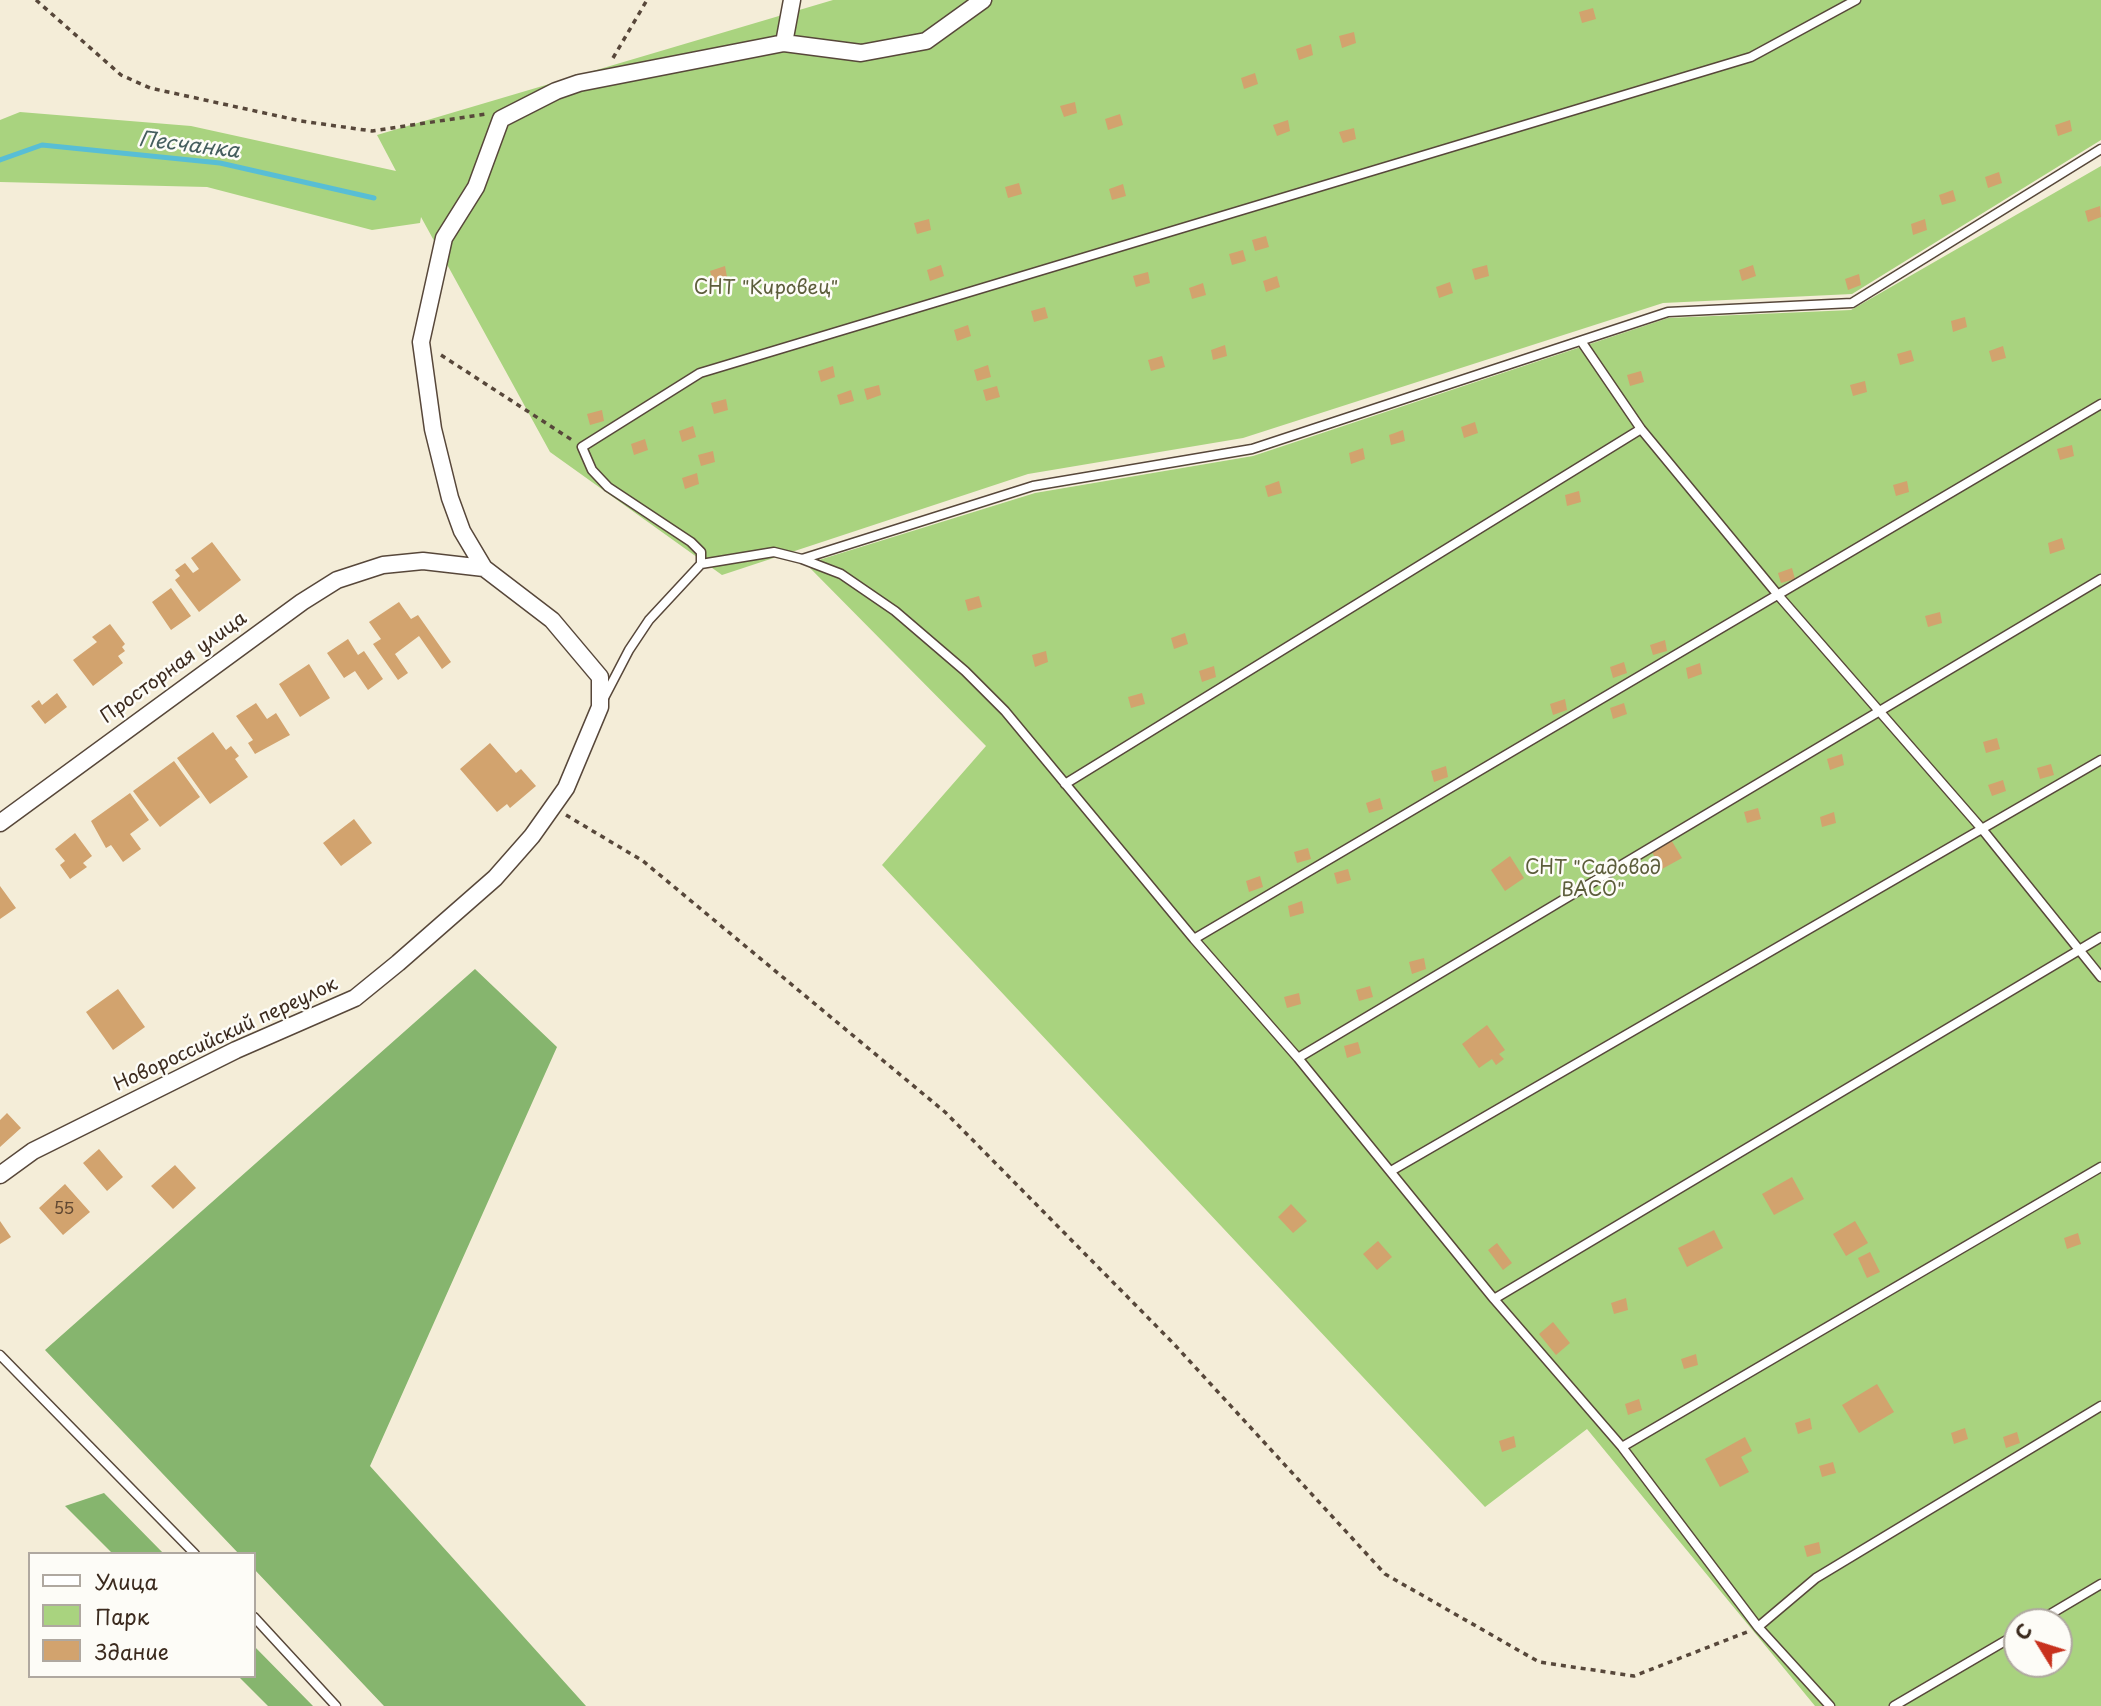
<!DOCTYPE html>
<meta charset="utf-8">
<style>
body{margin:0}
#map{position:relative;width:2101px;height:1706px;overflow:hidden;background:#f4edd8;font-family:"Playpen Sans",sans-serif}
canvas{display:block}
.legend{position:absolute;left:28px;top:1552px;width:228px;height:126px;box-sizing:border-box;background:#fdfcf7;border:2px solid #afa8a0;margin:0;padding:9px 12px;list-style:none;font-size:21px;color:#3b2a1e}
.legend li{display:flex;align-items:center;gap:14px;height:35px}
.legend b{width:35px;border:2px solid #afa8a0}
.north{position:absolute;left:2003px;top:1608px;width:70px;height:70px;box-sizing:border-box;background:#fdfcf7;border:2px solid #afa8a0;border-radius:50%;rotate:308deg;font-size:19px;font-weight:700;line-height:28px;text-align:center;color:#3b2a1e}
.north::after{content:'';display:block;margin:auto;width:24px;height:32px;background:#c8321e;clip-path:polygon(50% 0,100% 100%,50% 72%,0 100%)}
</style>
<div id="map">
<canvas width="2101" height="1706"></canvas>
<ul class="legend">
<li><b style="height:9px;background:#fff"></b>Улица</li>
<li><b style="height:19px;background:#a9d37f"></b>Парк</li>
<li><b style="height:19px;background:#d2a36e"></b>Здание</li>
</ul>
<div class="north">С</div>
</div>
<script>
const g = document.querySelector('canvas').getContext('2d');
g.lineJoin = 'round';
function paint(path, color) { g.fillStyle = color; g.fill(path, 'evenodd'); }
const toPath = rows => new Path2D(rows.map(r => 'M' + r).join(''));
function stroke(path, color, width, dash) { g.strokeStyle = color; g.lineWidth = width; g.lineCap = dash ? 'butt' : 'round'; g.setLineDash(dash || []); g.stroke(path); }
function write(font, color, halo, rows, align = 'center') {
  g.font = font + ' "Playpen Sans",sans-serif'; g.lineWidth = 5; g.setLineDash([]); g.textBaseline = 'middle'; g.strokeStyle = halo; g.fillStyle = color; for (const [text, x, y, turn = 0] of rows) {
    g.save(); g.translate(x, y); g.rotate((+turn || 0) * Math.PI / 180); g.textAlign = isNaN(turn) ? turn : align; if (halo) g.strokeText(text, 0, 0); g.fillText(text, 0, 0); g.restore();
  }
}
paint(toPath([
 [833,0,2101,0,2101,140,1852,294,1663,303,1243,438,1028,474,722,575,550,452,421,217,420,223,372,230,207,187,0,182,0,120,20,112,191,126,396,171,377,135],
 [2101,166,2101,1706,1815,1706,1587,1429,1485,1507,882,865,986,746,806,564,1035,493,1253,456,1668,318,1851,310],
 [2017,1622,2059,1622,2059,1664,2017,1664]
]), '#a9d37f');
paint(toPath([
 [475,969,557,1047,370,1466,586,1706,384,1706,254,1569,254,1554,239,1554,45,1350],
 [104,1493,164,1554,113,1554,65,1506],
 [254,1646,313,1706,268,1706,238,1676,254,1676]
]), '#86b56e');
stroke(toPath([
 [0,160,42,145,220,163,374,198]
]), '#58bed5', 5);
paint(toPath([
 [1593,8,1596,19,1582,23,1579,12],
 [1354,32,1356,43,1342,48,1339,36],
 [1311,44,1313,55,1299,60,1296,49],
 [1255,73,1258,84,1244,89,1241,78],
 [1075,102,1077,113,1064,117,1060,106],
 [1120,114,1123,125,1108,130,1105,119],
 [1288,120,1290,131,1277,136,1273,125],
 [2070,120,2072,131,2058,136,2055,125],
 [1354,128,1356,139,1343,143,1339,132],
 [1999,172,2002,183,1988,188,1985,177],
 [1019,183,1022,194,1008,198,1005,187],
 [1123,184,1126,196,1112,200,1109,189],
 [1953,190,1956,201,1942,205,1939,195],
 [2100,206,2101,217,2088,222,2085,211],
 [929,219,931,230,917,234,914,223],
 [1925,219,1927,230,1913,235,1911,224],
 [1266,236,1269,247,1255,251,1252,240],
 [1243,250,1246,261,1232,265,1229,254],
 [941,265,944,276,930,281,927,270],
 [1487,265,1489,276,1475,280,1472,269],
 [1753,265,1756,276,1742,281,1739,270],
 [725,266,727,277,713,282,710,271],
 [1148,272,1150,283,1136,287,1133,276],
 [1859,274,1861,285,1848,290,1845,279],
 [1277,276,1280,287,1266,292,1263,281],
 [1450,282,1453,293,1439,298,1436,287],
 [1203,283,1206,295,1192,299,1189,288],
 [1045,307,1048,318,1034,322,1031,311],
 [1965,317,1967,327,1953,332,1951,321],
 [968,325,971,336,957,341,954,330],
 [1225,345,1227,356,1213,360,1211,350],
 [2003,346,2006,358,1992,362,1989,351],
 [1911,350,1914,361,1900,365,1897,354],
 [1162,356,1165,367,1151,371,1148,360],
 [988,365,991,377,977,381,974,370],
 [833,366,835,377,821,382,818,371],
 [1641,371,1644,382,1630,386,1627,375],
 [1865,381,1867,392,1853,396,1850,385],
 [879,385,881,395,867,400,864,389],
 [997,386,1000,397,986,401,983,390],
 [851,390,854,401,840,405,837,395],
 [726,399,728,410,714,414,711,403],
 [602,410,604,421,590,425,587,414],
 [1475,422,1478,433,1464,438,1461,427],
 [693,426,696,437,682,442,679,431],
 [1403,430,1405,441,1391,445,1389,435],
 [645,439,648,450,634,455,631,444],
 [2072,445,2074,456,2060,460,2057,449],
 [1363,448,1365,459,1351,464,1349,453],
 [713,451,715,462,701,466,698,455],
 [697,473,699,484,685,489,682,478],
 [1279,481,1282,493,1268,497,1265,486],
 [1907,481,1909,492,1896,496,1893,485],
 [1579,491,1581,502,1567,506,1565,495],
 [2062,538,2065,549,2050,554,2048,543],
 [212,542,241,580,199,612,175,580,180,576,175,570,185,563,193,573,199,569,191,558],
 [1792,568,1795,579,1781,583,1778,573],
 [171,588,191,616,171,630,152,602],
 [979,596,982,607,968,611,965,600],
 [399,602,411,619,418,615,451,662,442,669,419,636,395,654,408,673,398,680,373,644,381,639,369,622],
 [1940,612,1942,623,1928,627,1925,616],
 [110,624,125,644,122,647,125,651,118,656,123,663,93,686,73,660,97,642,92,637],
 [1185,633,1188,644,1174,649,1171,638],
 [348,639,358,655,364,651,383,679,368,690,355,671,344,678,327,653],
 [1665,640,1667,651,1653,655,1650,645],
 [1046,651,1048,662,1035,667,1032,655],
 [1624,662,1627,673,1613,678,1610,667],
 [1700,663,1702,674,1688,679,1686,668],
 [309,664,330,698,300,717,279,684],
 [1214,666,1216,677,1202,682,1199,671],
 [57,693,67,707,45,724,31,706,39,700,42,705],
 [1142,693,1145,704,1131,708,1128,697],
 [1565,699,1567,710,1553,715,1550,704],
 [256,703,267,719,276,713,290,735,255,754,248,743,253,740,236,716],
 [1624,703,1627,714,1613,719,1610,708],
 [213,732,226,750,231,746,239,756,235,759,248,777,210,804,177,758],
 [1997,738,2000,749,1986,753,1983,742],
 [490,743,516,773,521,769,536,786,510,808,507,804,497,812,460,769],
 [1842,754,1844,765,1830,770,1827,759],
 [174,761,200,797,160,827,133,791],
 [2051,764,2054,775,2040,779,2037,768],
 [1446,766,1448,777,1434,782,1431,771],
 [2003,780,2006,791,1992,796,1988,785],
 [130,793,149,820,130,834,141,849,123,862,111,845,106,848,91,821],
 [1380,798,1383,809,1369,813,1366,803],
 [1758,808,1761,819,1747,823,1744,812],
 [1834,812,1836,823,1822,827,1820,817],
 [354,819,372,843,341,866,323,843],
 [75,833,92,856,83,863,87,867,70,879,60,865,65,861,55,849],
 [1670,838,1682,858,1662,869,1650,849],
 [1308,848,1311,859,1297,863,1294,852],
 [1510,856,1524,878,1505,891,1491,870],
 [1348,869,1351,880,1337,884,1334,873],
 [1260,876,1263,887,1249,892,1246,881],
 [0,886,16,908,0,919],
 [1302,901,1304,913,1290,917,1288,906],
 [1424,958,1426,969,1412,974,1409,962],
 [1370,986,1373,997,1359,1001,1356,990],
 [118,989,145,1027,113,1050,86,1012],
 [1299,993,1301,1004,1287,1008,1284,997],
 [1487,1025,1505,1050,1499,1054,1504,1059,1496,1065,1492,1059,1479,1068,1462,1044],
 [1358,1042,1361,1053,1347,1058,1344,1046],
 [7,1113,21,1128,0,1147,0,1120],
 [99,1149,123,1177,107,1191,83,1163],
 [175,1165,196,1188,173,1209,151,1186],
 [1792,1177,1804,1199,1774,1215,1762,1194],
 [65,1184,90,1212,63,1235,39,1208],
 [1291,1204,1307,1221,1293,1233,1278,1217],
 [0,1221,11,1237,0,1244],
 [1855,1221,1868,1243,1846,1256,1833,1234],
 [1714,1230,1723,1248,1687,1267,1678,1248],
 [2078,1233,2081,1244,2067,1249,2064,1238],
 [1378,1241,1392,1257,1377,1270,1363,1254],
 [1497,1243,1512,1263,1503,1270,1488,1250],
 [1870,1252,1880,1272,1867,1278,1858,1258],
 [1626,1298,1628,1310,1614,1314,1611,1303],
 [1553,1322,1570,1343,1556,1355,1539,1334],
 [1696,1354,1698,1365,1684,1369,1681,1359],
 [1877,1384,1894,1412,1859,1433,1842,1405],
 [1639,1399,1642,1410,1628,1415,1625,1404],
 [1810,1418,1812,1429,1798,1434,1795,1423],
 [1965,1428,1968,1439,1954,1444,1951,1433],
 [2017,1432,2020,1443,2006,1448,2003,1437],
 [1514,1436,1516,1447,1502,1452,1499,1441],
 [1745,1437,1752,1451,1741,1457,1749,1472,1720,1487,1705,1459],
 [1833,1462,1836,1473,1822,1477,1819,1466],
 [1819,1542,1821,1553,1807,1557,1804,1546]
]), '#d2a36e');
const lane = toPath([
 [1581,341,1641,429,1778,595,1982,829,2101,977],
 [802,559,1033,486,1252,449,1668,312,1852,303,2101,149],
 [701,564,701,552,691,542,608,487,592,470,582,447,700,373,1751,57,1856,0],
 [604,698,629,650,649,620,701,564,774,552,802,559,841,574,895,611,965,671,1005,711,1194,939,1298,1058,1494,1299,1622,1447,1758,1627,1830,1706],
 [1065,784,1641,429],
 [1194,939,2101,404],
 [1298,1058,2101,579],
 [1391,1171,2101,760],
 [1494,1299,2101,937],
 [0,1355,195,1554],
 [1622,1447,2101,1167],
 [254,1617,336,1706],
 [2037,1622,2101,1584],
 [1758,1627,1816,1578,2101,1406],
 [1894,1706,2017,1634]
]);
const street = toPath([
 [784,43,861,53,926,41,983,0],
 [484,568,462,531,450,498,433,429,421,342,444,238,476,187,501,119,556,91,579,83,784,43,792,0],
 [0,823,302,602,337,580,383,565,423,561,484,568,552,620,600,677,600,707,566,788,532,836,495,878,398,963,355,998,236,1050,33,1151,0,1175]
]);
stroke(lane, '#57473a', 11);
stroke(street, '#57473a', 19);
stroke(toPath([
 [36,0,121,75,150,88,301,121,372,131,486,114],
 [613,58,647,0],
 [441,355,572,440],
 [566,815,643,861,945,1112,1173,1343,1385,1574,1539,1662,1634,1676,1747,1632]
]), '#57473a', 3.5, [5, 5]);
stroke(lane, '#fff', 8);
stroke(street, '#fff', 16);
write('16px', '#614832', null, [
 ["55",64,1210]
]);
write('19px', '#5c5d3b', '#fdfcf7', [
 ["СНТ \"Кировец\"",766,289],
 ["СНТ \"Садовод",1593,869],
 ["ВАСО\"",1593,891]
]);
write('19px', '#3b2a1e', '#fdfcf7', [
 ["Просторная улица",174,668,-36],
 ["Новороссийский переулок",226,1035,-25]
]);
write('italic 21px', '#455e5e', '#fdfcf7', [
 ["Песчанка",189,146,7]
]);
</script>
